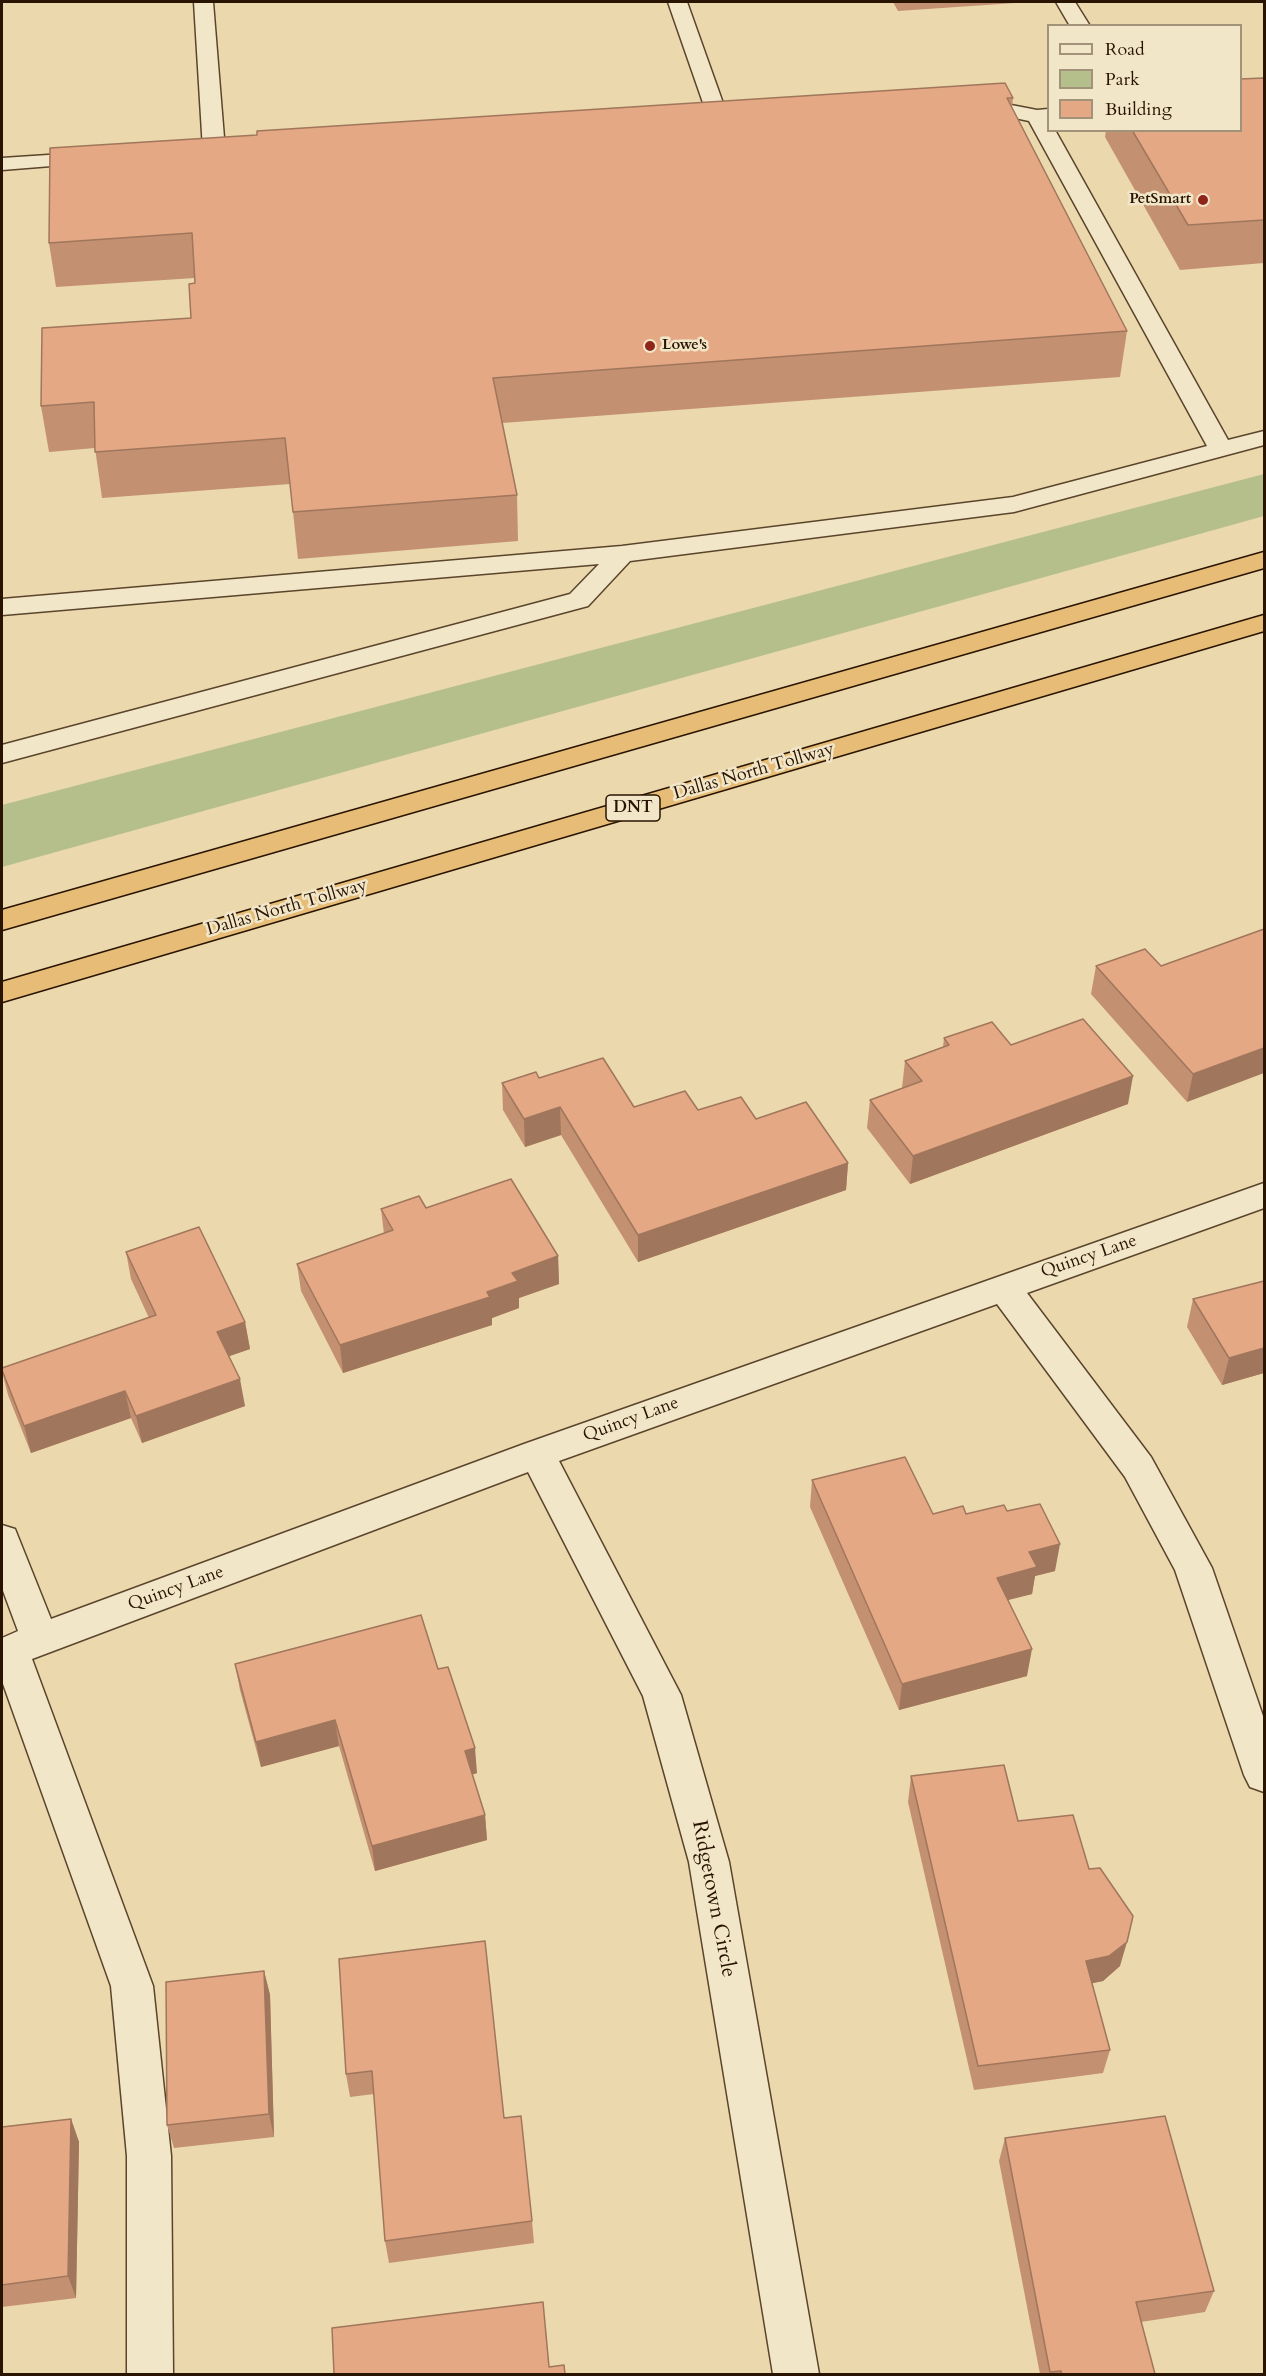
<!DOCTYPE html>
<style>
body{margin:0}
#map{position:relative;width:1266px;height:2376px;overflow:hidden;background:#ebd8ac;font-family:Cardo,serif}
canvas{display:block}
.frame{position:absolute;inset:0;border:3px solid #291401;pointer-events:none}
.legend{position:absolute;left:1047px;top:24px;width:195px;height:108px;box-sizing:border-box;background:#f2e6c9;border:2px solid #a29279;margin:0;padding:8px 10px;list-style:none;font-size:18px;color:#291401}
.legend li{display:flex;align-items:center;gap:12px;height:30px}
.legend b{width:30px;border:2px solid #a29279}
</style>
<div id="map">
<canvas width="1266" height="2376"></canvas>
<div class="frame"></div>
<ul class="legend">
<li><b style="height:8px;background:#f2e6c9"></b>Road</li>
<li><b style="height:16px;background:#b4bf8c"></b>Park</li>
<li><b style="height:16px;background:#e4a884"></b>Building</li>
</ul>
</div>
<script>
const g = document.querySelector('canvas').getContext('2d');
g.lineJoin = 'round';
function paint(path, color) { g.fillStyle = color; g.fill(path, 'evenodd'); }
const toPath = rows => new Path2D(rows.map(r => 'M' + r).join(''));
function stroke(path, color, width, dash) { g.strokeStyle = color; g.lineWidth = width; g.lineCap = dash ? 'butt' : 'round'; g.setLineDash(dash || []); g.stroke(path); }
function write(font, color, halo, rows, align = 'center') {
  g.font = font + ' Cardo,serif'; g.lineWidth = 5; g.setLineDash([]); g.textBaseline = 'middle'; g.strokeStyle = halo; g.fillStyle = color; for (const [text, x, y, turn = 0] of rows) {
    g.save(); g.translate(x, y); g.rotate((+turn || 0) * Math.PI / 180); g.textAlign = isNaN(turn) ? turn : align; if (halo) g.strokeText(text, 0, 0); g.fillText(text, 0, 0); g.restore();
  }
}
paint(toPath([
 [1264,474,1264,516,2,867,2,805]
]), '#b4bf8c');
const minor = toPath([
 [194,2,213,2,225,150,221,154,214,156,207,154,203,150,194,2],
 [668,2,687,2,729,120,726,124,719,126,712,124,709,120,668,2],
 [1056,2,1075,2,1090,26,1070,26,1056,2],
 [970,97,1037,110,1048,109,1048,130,1055,130,1228,440,1264,431,1264,445,1014,512,630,561,588,606,2,763,2,745,570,594,599,564,2,615,2,599,622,546,1013,497,1207,446,1029,121,963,107,960,103,963,99,970,97],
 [94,152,101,154,105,158,101,162,2,170,2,158,94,152],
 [1264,1183,1264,1208,1027,1293,1151,1457,1212,1568,1264,1719,1264,1792,1250,1787,1244,1775,1175,1570,1125,1477,997,1304,559,1461,681,1695,729,1862,819,2374,773,2374,689,1862,643,1696,528,1472,32,1659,153,1986,171,2156,173,2374,127,2374,127,2156,111,1986,2,1681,2,1638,18,1631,2,1588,2,1525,15,1529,51,1619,524,1444,1264,1183]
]);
const highway = toPath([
 [1264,552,1264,568,2,930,2,910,1264,552],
 [1264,615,1264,631,2,1002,2,982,1264,615]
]);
stroke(minor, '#5a452c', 3);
stroke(highway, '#291401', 3);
paint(minor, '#f2e6c9');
paint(highway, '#e6bc76');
paint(toPath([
 [893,2,1030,2,898,11],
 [1264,78,1264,263,1180,270,1105,137,1106,130,1240,130],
 [1013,98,1012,108,1127,331,1120,377,502,423,517,495,518,541,298,559,290,484,102,498,95,448,49,452,41,406,191,318,195,283,195,278,56,287,49,243,50,148],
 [1264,929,1187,1102,1091,994,1096,966,1161,966],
 [944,1038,1011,1045,1128,1104,910,1184,867,1128,870,1100,902,1088,905,1061,943,1047],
 [539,1078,634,1107,698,1110,756,1119,848,1163,846,1190,638,1262,561,1135,525,1147,503,1110,502,1083],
 [426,1208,558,1256,559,1284,519,1298,519,1308,492,1318,492,1325,343,1373,301,1291,297,1264,384,1234,381,1209],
 [126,1252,245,1322,250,1349,229,1356,245,1406,142,1443,131,1418,31,1453,8,1395,2,1371,149,1318,131,1279],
 [1264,1281,1264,1373,1222,1385,1187,1327,1193,1299],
 [812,1480,933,1514,966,1514,1007,1511,1055,1571,1035,1576,1032,1594,1008,1600,1027,1676,899,1710,810,1507],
 [235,1664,438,1669,477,1773,472,1775,485,1815,487,1840,375,1871,339,1746,261,1767,240,1690],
 [911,1776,1018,1821,1089,1869,1120,1966,1103,1981,1092,1983,1110,2050,1103,2073,974,2090,908,1802],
 [339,1959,504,2118,532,2221,534,2243,389,2263,385,2241,374,2094,350,2097,346,2074],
 [264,1971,270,1995,274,2137,174,2148,167,2125],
 [71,2119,79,2142,76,2298,2,2307,2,2127],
 [1005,2138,1214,2291,1205,2312,1141,2322,1155,2374,1040,2374,999,2161]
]), '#c49072');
paint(toPath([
 [1264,1048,1264,1073,1187,1102,1193,1074],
 [1133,1076,1128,1104,910,1184,913,1156],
 [560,1107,561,1135,525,1147,524,1119],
 [848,1163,846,1190,638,1262,638,1235],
 [558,1256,559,1284,519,1298,519,1308,492,1318,492,1325,343,1373,340,1345,487,1292,512,1273],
 [245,1322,250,1349,221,1359,217,1332],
 [1264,1348,1264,1373,1222,1385,1229,1358],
 [240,1379,245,1406,142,1443,136,1416],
 [125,1391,131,1418,31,1453,24,1426],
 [1060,1544,1055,1571,1035,1576,1032,1594,992,1604,997,1578,1029,1552],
 [1032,1649,1027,1676,899,1710,902,1684],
 [335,1720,339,1746,261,1767,256,1742],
 [475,1748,477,1773,467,1776,465,1751],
 [485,1815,487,1840,375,1871,372,1846],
 [1127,1942,1120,1966,1103,1981,1079,1986,1086,1961],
 [264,1971,270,1995,274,2137,269,2114],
 [71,2119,79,2142,76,2298,68,2276]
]), '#a0765c');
const building = toPath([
 [1264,78,1264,220,1188,225,1132,130,1240,130,1240,79,1264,78],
 [1005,83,1013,98,1007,98,1127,331,493,378,517,495,293,512,285,438,95,452,94,402,41,406,42,328,191,318,189,284,195,283,192,233,49,243,50,148,257,135,257,131,1005,83],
 [1264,929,1264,1048,1193,1074,1096,966,1145,949,1161,966,1264,929],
 [1083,1019,1133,1076,913,1156,870,1100,922,1081,905,1061,949,1045,944,1038,992,1022,1011,1045,1083,1019],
 [603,1058,634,1107,685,1091,698,1110,741,1097,756,1119,806,1102,848,1163,638,1235,560,1107,524,1119,502,1083,536,1072,539,1078,603,1058],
 [511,1179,558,1256,512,1273,518,1281,487,1292,490,1297,340,1345,297,1264,393,1230,381,1209,419,1196,426,1208,511,1179],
 [199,1227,245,1322,217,1332,240,1379,136,1416,125,1391,24,1426,2,1370,2,1368,156,1315,126,1252,199,1227],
 [1264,1281,1264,1348,1229,1358,1193,1299,1264,1281],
 [905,1457,933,1514,963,1506,966,1514,1004,1505,1007,1511,1040,1504,1060,1544,1029,1552,1037,1567,997,1578,1032,1649,902,1684,812,1480,905,1457],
 [421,1615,438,1669,448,1667,475,1748,465,1751,485,1815,372,1846,335,1720,256,1742,235,1664,421,1615],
 [1004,1765,1018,1821,1073,1815,1089,1869,1100,1868,1133,1916,1127,1942,1109,1956,1086,1961,1110,2050,978,2066,911,1776,1004,1765],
 [485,1941,504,2118,521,2116,532,2221,385,2241,372,2071,346,2074,339,1959,485,1941],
 [264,1971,269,2114,167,2125,166,1982,264,1971],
 [1165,2116,1214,2291,1136,2302,1155,2374,1062,2374,1061,2371,1050,2372,1005,2138,1165,2116],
 [71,2119,68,2276,2,2285,2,2127,71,2119],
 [543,2302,549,2367,564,2365,565,2374,334,2374,332,2328,543,2302]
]);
paint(building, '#e4a884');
stroke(building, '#a0765c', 1.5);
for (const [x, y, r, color] of [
 [1203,200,6,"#8f2418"],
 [650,346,6,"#8f2418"]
]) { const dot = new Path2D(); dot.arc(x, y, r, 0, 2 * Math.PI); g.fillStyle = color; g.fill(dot); stroke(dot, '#f2e6c9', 2); }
write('bold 15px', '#291401', '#f2e6c9', [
 ["PetSmart",1191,200],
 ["Lowe's",662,346,"left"]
], 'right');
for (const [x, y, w] of [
 [633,808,54]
]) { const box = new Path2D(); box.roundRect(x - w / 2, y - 13, w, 26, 4.5); g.fillStyle = '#f2e6c9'; g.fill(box); stroke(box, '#291401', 1.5); }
write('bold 16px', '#291401', null, [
 ["DNT",633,808]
]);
write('18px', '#291401', '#f2e6c9', [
 ["Dallas North Tollway",754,772,-16],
 ["Dallas North Tollway",287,908,-16],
 ["Quincy Lane",1089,1257,-19],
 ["Quincy Lane",631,1420,-20],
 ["Quincy Lane",176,1589,-20]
]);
write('21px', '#291401', '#f2e6c9', [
 ["Ridgetown Circle",713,1899,79]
]);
</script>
